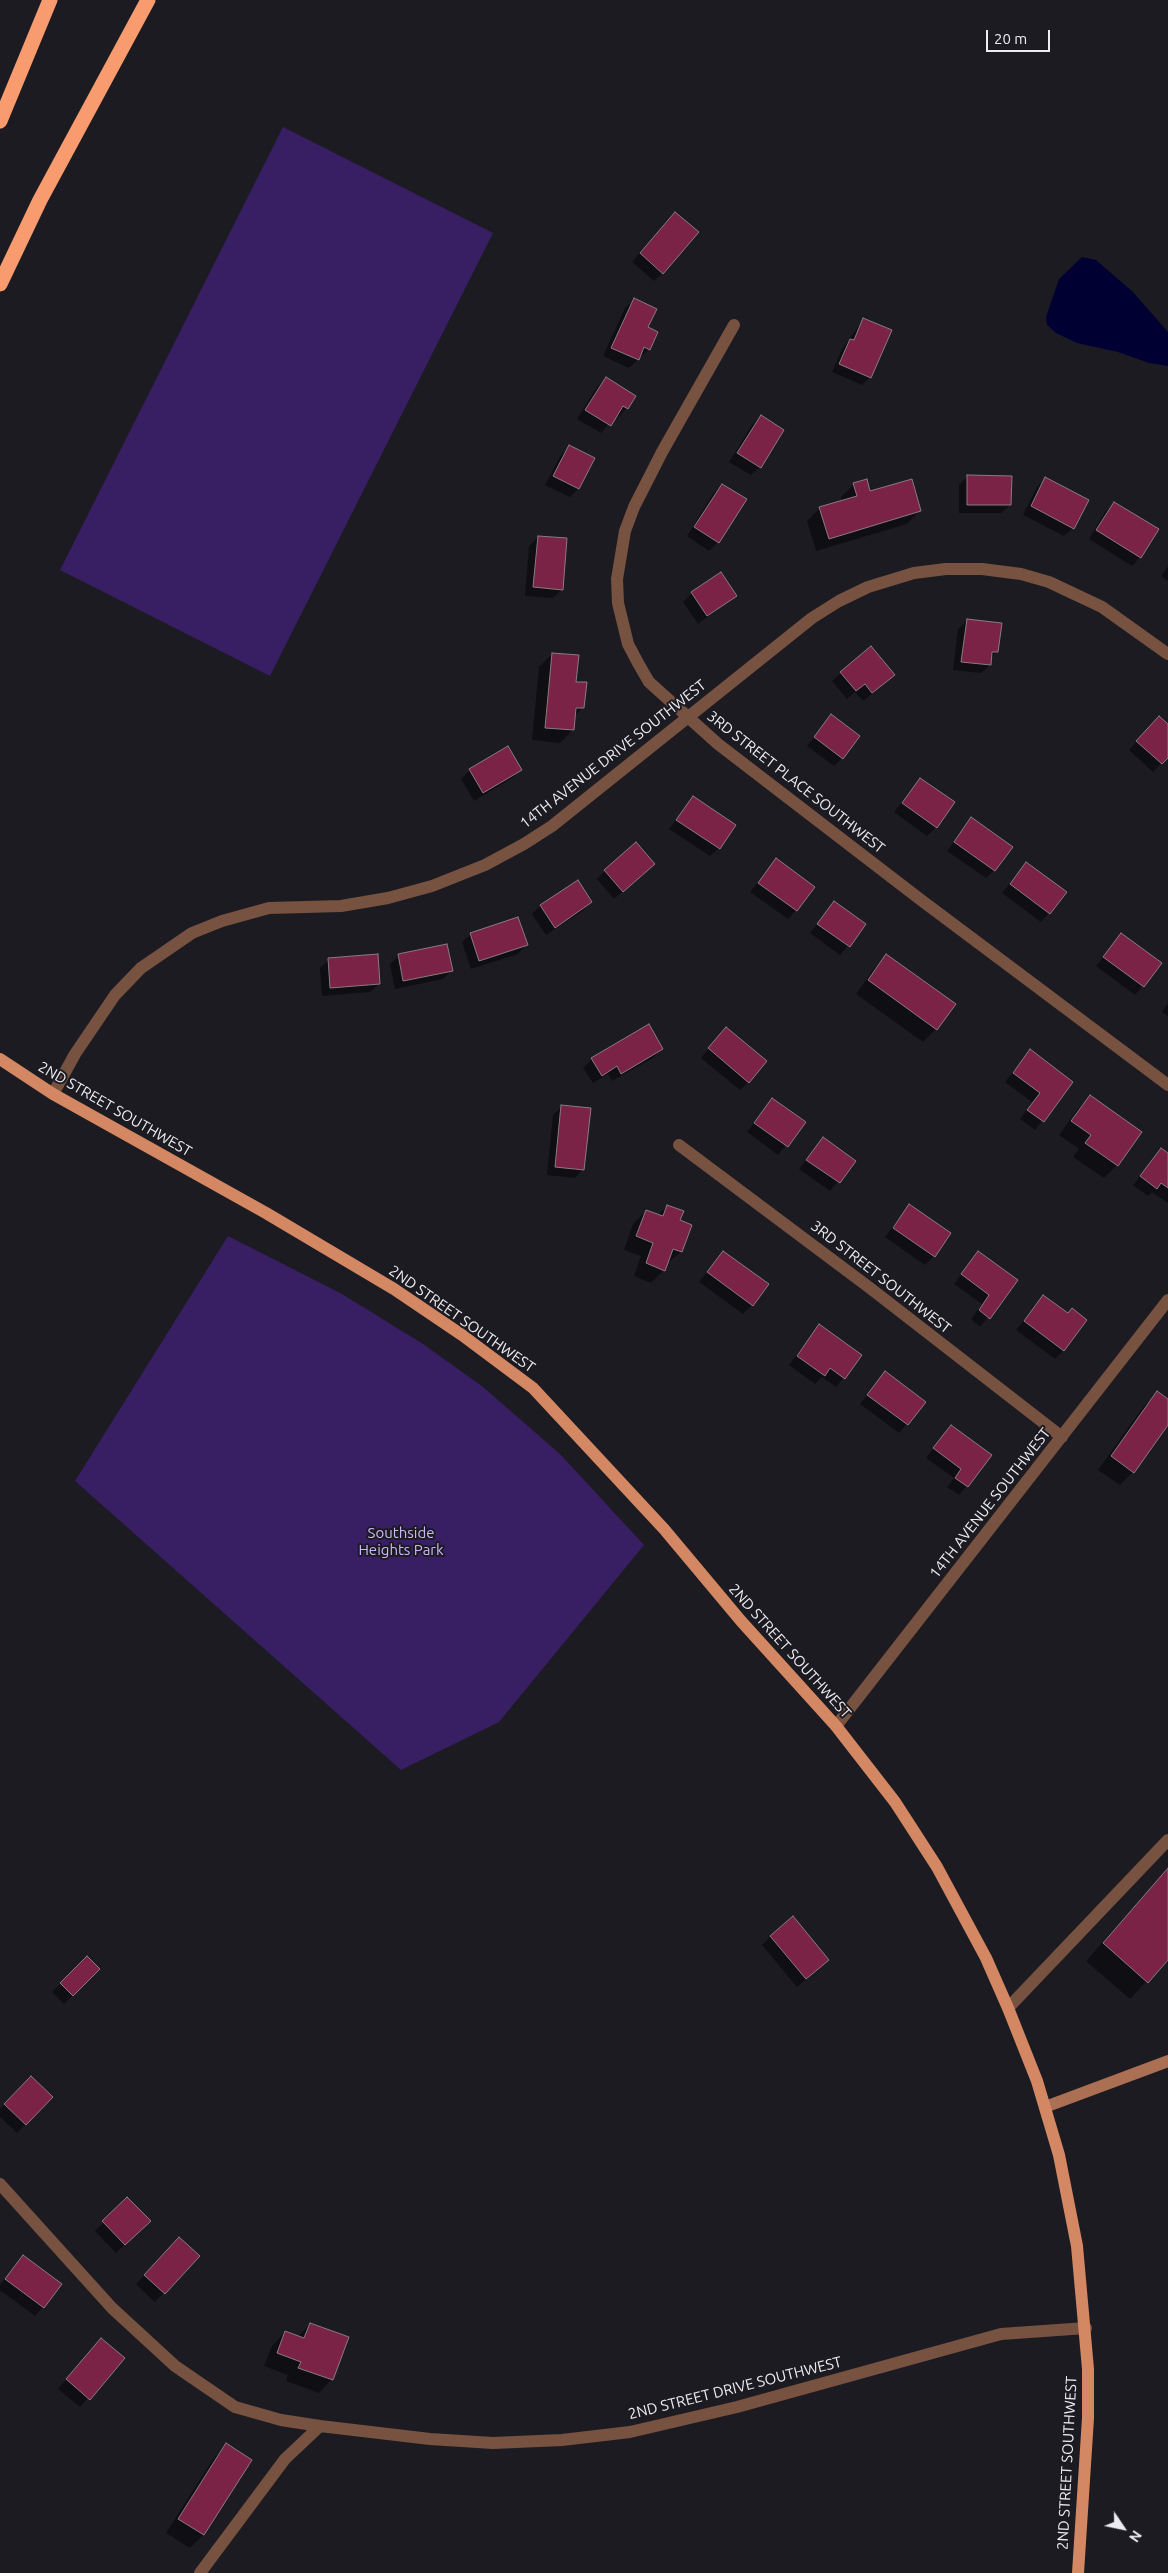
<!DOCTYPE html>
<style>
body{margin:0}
#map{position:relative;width:1168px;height:2573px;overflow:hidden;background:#1d1b22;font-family:Ubuntu,sans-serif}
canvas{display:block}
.north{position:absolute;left:1098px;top:2503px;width:50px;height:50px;-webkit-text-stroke:4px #1d1b22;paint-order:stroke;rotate:124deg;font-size:14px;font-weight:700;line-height:20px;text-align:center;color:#edecf1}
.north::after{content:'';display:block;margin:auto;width:18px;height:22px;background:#edecf1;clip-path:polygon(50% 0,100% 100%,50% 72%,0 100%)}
.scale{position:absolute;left:986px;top:30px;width:64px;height:22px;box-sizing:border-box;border:2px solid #edecf1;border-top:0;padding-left:6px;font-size:15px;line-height:18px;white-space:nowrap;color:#edecf1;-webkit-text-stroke:4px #1d1b22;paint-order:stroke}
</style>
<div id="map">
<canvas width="1168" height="2573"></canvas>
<div class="north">N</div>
<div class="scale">20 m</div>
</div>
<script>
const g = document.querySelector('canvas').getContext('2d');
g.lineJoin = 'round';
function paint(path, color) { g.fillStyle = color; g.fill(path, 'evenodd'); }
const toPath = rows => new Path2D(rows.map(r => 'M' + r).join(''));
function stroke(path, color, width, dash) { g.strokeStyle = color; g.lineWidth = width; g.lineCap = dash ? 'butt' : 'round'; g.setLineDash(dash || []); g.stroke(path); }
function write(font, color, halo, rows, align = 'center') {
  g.font = font + ' Ubuntu,sans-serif'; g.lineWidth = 4; g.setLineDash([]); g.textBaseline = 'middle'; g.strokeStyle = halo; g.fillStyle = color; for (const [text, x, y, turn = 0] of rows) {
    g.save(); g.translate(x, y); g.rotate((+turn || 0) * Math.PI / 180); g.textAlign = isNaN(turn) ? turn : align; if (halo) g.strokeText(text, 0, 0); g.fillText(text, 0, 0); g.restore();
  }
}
paint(toPath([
 [283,127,493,233,270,676,60,570],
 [228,1236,342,1294,423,1344,483,1387,560,1454,644,1545,499,1722,401,1770,75,1481]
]), '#381e63');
paint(toPath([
 [1082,257,1096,260,1133,292,1168,332,1168,366,1149,363,1118,352,1077,343,1056,333,1047,325,1046,317,1059,279]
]), '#000032');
paint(toPath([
 [667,222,663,273,654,281,632,262],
 [634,300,647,328,649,349,629,368,603,356,625,308],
 [864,319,870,377,862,385,832,372,842,349],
 [606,379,627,408,618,417,616,415,601,433,577,419,597,387],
 [761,416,760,467,751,475,729,462,752,425],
 [570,446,578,489,570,497,545,485,561,455],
 [968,476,1010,505,1001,513,959,513,959,485],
 [1046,479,1073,528,1064,536,1023,515,1037,487],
 [854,484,870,493,920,510,907,524,816,551,807,521,820,508,842,501,841,497],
 [722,485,718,542,709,551,687,536,713,494],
 [1114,504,1140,557,1132,566,1089,539,1105,512],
 [538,537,561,590,553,598,525,596,529,546],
 [1168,566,1168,581,1161,576],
 [692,593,735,596,698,624,683,602],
 [967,621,997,652,990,658,990,665,981,673,953,670,958,629],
 [552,654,575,683,583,707,574,717,573,730,560,743,532,740,539,667],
 [841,673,885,683,863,701,855,692,847,699,832,681],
 [831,716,842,758,834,766,807,746],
 [1151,726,1168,726,1168,756,1153,772,1129,750],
 [470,770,521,770,512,778,474,801,461,779],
 [920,779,936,827,927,836,894,812],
 [693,798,719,848,710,856,669,829],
 [972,819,994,870,986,878,947,851],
 [776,860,796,910,788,919,750,892],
 [1026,863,1049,913,1041,922,1002,893],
 [605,871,645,872,614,899,597,879],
 [577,881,591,902,582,911,546,935,532,914,540,906],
 [834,902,865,925,840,955,810,933],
 [471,934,526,945,518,954,471,969,462,942],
 [1121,934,1161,963,1135,995,1096,966],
 [399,956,451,971,443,979,395,989,390,964],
 [887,956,936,1029,923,1042,856,994,874,969],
 [329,960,379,984,370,992,322,996,320,968],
 [1168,1003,1168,1016,1162,1012],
 [717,1038,749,1082,740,1090,701,1058],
 [662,1049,653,1058,612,1081,608,1074,593,1083,583,1068,592,1059],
 [1030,1051,1072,1082,1035,1130,1020,1119,1032,1102,1005,1082],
 [1090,1096,1117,1165,1104,1178,1073,1157,1079,1149,1059,1135,1077,1110],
 [772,1100,804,1122,778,1155,747,1132],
 [562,1106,583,1169,575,1178,547,1175,553,1115],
 [823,1138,854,1161,830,1191,799,1169],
 [1161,1149,1168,1154,1168,1203,1152,1192,1148,1196,1133,1185],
 [667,1206,678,1221,681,1252,666,1264,664,1270,651,1283,634,1276,641,1256,624,1250,633,1224,646,1211,658,1215],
 [909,1206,934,1256,925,1265,885,1237],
 [723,1252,752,1305,743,1314,699,1282],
 [978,1252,1017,1280,980,1327,971,1319,982,1304,954,1284],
 [1043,1297,1064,1350,1055,1359,1016,1330],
 [819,1326,861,1356,836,1387,822,1377,815,1384,789,1365],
 [885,1373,907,1424,899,1433,860,1404],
 [1157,1393,1168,1401,1168,1423,1133,1472,1120,1485,1098,1470,1144,1406],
 [951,1426,967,1486,959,1495,947,1487,954,1478,926,1458],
 [1168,1869,1168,1958,1130,1999,1086,1961],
 [771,1936,828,1960,797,1987,762,1945],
 [87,1958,99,1969,64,2004,52,1992],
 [31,2077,52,2097,17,2133,0,2117,0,2109],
 [127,2199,149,2221,116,2253,95,2231],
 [171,2247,199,2256,155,2302,136,2284],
 [23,2257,43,2307,35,2316,0,2290,0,2285],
 [310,2324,332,2379,319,2393,286,2381,288,2375,264,2366,272,2346,285,2332,298,2337],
 [101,2339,123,2358,80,2407,58,2389],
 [227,2445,250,2460,203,2535,190,2548,166,2533,214,2458]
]), '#0007');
const building = toPath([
 [675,212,699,232,663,274,640,253,675,212],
 [634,298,657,309,648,327,658,332,650,350,644,347,639,360,611,348,634,298],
 [863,318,892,330,871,378,839,364,850,339,854,340,863,318],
 [606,377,636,396,628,409,623,406,611,426,585,410,606,377],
 [761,415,784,430,761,468,737,453,761,415],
 [569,445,595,458,579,489,553,476,569,445],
 [967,475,1012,476,1011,505,967,505,967,475],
 [1045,477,1089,500,1074,529,1031,506,1045,477],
 [867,479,870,491,912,479,921,511,829,539,819,507,857,496,853,483,867,479],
 [722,484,747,499,719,543,694,527,722,484],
 [1114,502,1159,529,1141,558,1096,530,1114,502],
 [538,536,567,538,563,590,533,587,538,536],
 [721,572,737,596,707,616,691,592,721,572],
 [967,619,1002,623,998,652,992,652,991,665,961,662,967,619],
 [871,646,895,675,872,693,865,684,856,691,840,672,871,646],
 [552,653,579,655,576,682,587,682,584,708,576,708,574,730,545,728,552,653],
 [831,714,860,736,843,759,814,737,831,714],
 [1159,716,1168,724,1168,758,1162,764,1136,741,1159,716],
 [508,746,522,770,483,793,469,769,508,746],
 [920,778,955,802,937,828,902,803,920,778],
 [693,796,736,825,720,849,676,820,693,796],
 [971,817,1013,847,995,871,954,842,971,817],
 [636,842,655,864,623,892,604,870,636,842],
 [776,858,815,887,797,911,758,883,776,858],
 [1026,862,1067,892,1050,914,1010,884,1026,862],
 [578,880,592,902,555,928,540,905,578,880],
 [834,901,866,924,850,947,817,924,834,901],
 [518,917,528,945,479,961,470,933,518,917],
 [1121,933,1162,963,1144,987,1103,957,1121,933],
 [447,944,453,971,403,981,398,954,447,944],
 [378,954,380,984,330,988,328,958,378,954],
 [886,954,956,1004,937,1030,868,980,886,954],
 [649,1024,663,1049,621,1074,617,1066,602,1076,591,1058,649,1024],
 [726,1027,767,1061,749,1083,708,1048,726,1027],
 [1030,1049,1073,1082,1044,1122,1027,1110,1040,1093,1013,1073,1030,1049],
 [1090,1095,1142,1132,1118,1166,1085,1143,1091,1135,1071,1121,1090,1095],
 [772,1098,806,1122,788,1147,754,1123,772,1098],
 [561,1105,591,1108,584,1170,555,1167,561,1105],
 [823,1137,856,1161,840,1183,806,1160,823,1137],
 [1161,1148,1168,1153,1168,1188,1161,1183,1157,1189,1140,1176,1161,1148],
 [909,1204,951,1233,935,1257,893,1228,909,1204],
 [667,1205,684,1211,680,1220,692,1225,682,1252,673,1249,665,1271,646,1263,653,1243,636,1236,646,1210,663,1216,667,1205],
 [723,1251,769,1284,753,1306,707,1272,723,1251],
 [978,1251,1018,1280,990,1319,979,1310,989,1295,961,1274,978,1251],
 [1043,1295,1068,1313,1072,1308,1087,1320,1064,1351,1024,1321,1043,1295],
 [819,1324,862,1355,845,1379,830,1368,825,1376,797,1356,819,1324],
 [885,1371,926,1402,908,1425,867,1395,885,1371],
 [1157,1391,1168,1399,1168,1425,1134,1473,1111,1456,1157,1391],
 [951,1425,992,1455,968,1487,955,1478,961,1469,933,1448,951,1425],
 [1168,1868,1168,1960,1148,1983,1103,1943,1168,1868],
 [793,1916,829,1960,806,1979,770,1936,793,1916],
 [87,1956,100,1969,73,1996,60,1983,87,1956],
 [31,2076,53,2097,26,2125,4,2104,31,2076],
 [127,2197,151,2221,125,2245,102,2221,127,2197],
 [179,2237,200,2256,165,2294,144,2275,179,2237],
 [23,2255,62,2284,44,2308,5,2279,23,2255],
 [310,2323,349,2337,333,2380,298,2368,301,2362,277,2353,285,2331,304,2338,310,2323],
 [101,2338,125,2358,90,2400,66,2379,101,2338],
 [226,2443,252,2460,204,2535,178,2519,226,2443]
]);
paint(building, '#7a2347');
stroke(building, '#887c80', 1);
stroke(toPath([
 [734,325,662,452,634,507,625,531,617,579,618,603,628,644,638,663,649,682,718,744,921,900,1168,1085],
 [53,1094,75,1054,115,995,141,968,192,933,222,921,269,908,341,906,388,898,432,886,485,865,524,844,552,826,812,618,839,601,868,587,914,573,946,569,982,569,1021,574,1049,582,1102,607,1168,654],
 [679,1145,870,1288,1062,1437],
 [836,1726,1168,1300],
 [1008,2008,1168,1840],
 [0,2184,112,2308,175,2366,235,2407,281,2420,320,2426,430,2439,493,2443,562,2440,630,2432,737,2407,1001,2334,1086,2328],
 [200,2573,285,2459,320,2426]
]), '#775240', 12);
stroke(toPath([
 [1045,2107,1168,2061]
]), '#ab7053', 12);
stroke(toPath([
 [0,1059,53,1094,266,1213,394,1289,462,1335,533,1388,664,1529,741,1621,836,1726,895,1802,937,1867,986,1958,1008,2008,1037,2081,1059,2155,1077,2246,1088,2369,1088,2418,1078,2573]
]), '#d38762', 12);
stroke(toPath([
 [0,121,50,0],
 [0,284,40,200,148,0]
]), '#f89c6f', 15);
write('15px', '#edecf1', '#1d1b22', [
 ["14TH AVENUE DRIVE SOUTHWEST",613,754,-38],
 ["3RD STREET PLACE SOUTHWEST",796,782,38],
 ["2ND STREET SOUTHWEST",115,1109,30],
 ["3RD STREET SOUTHWEST",881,1277,38],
 ["2ND STREET SOUTHWEST",462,1319,35],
 ["14TH AVENUE SOUTHWEST",990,1503,-52],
 ["2ND STREET SOUTHWEST",790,1651,48],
 ["2ND STREET DRIVE SOUTHWEST",735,2388,-14],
 ["2ND STREET SOUTHWEST",1067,2463,-87]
]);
write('15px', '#cab8fa', '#1d1b22', [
 ["Southside",401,1533],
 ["Heights Park",401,1550]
]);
</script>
